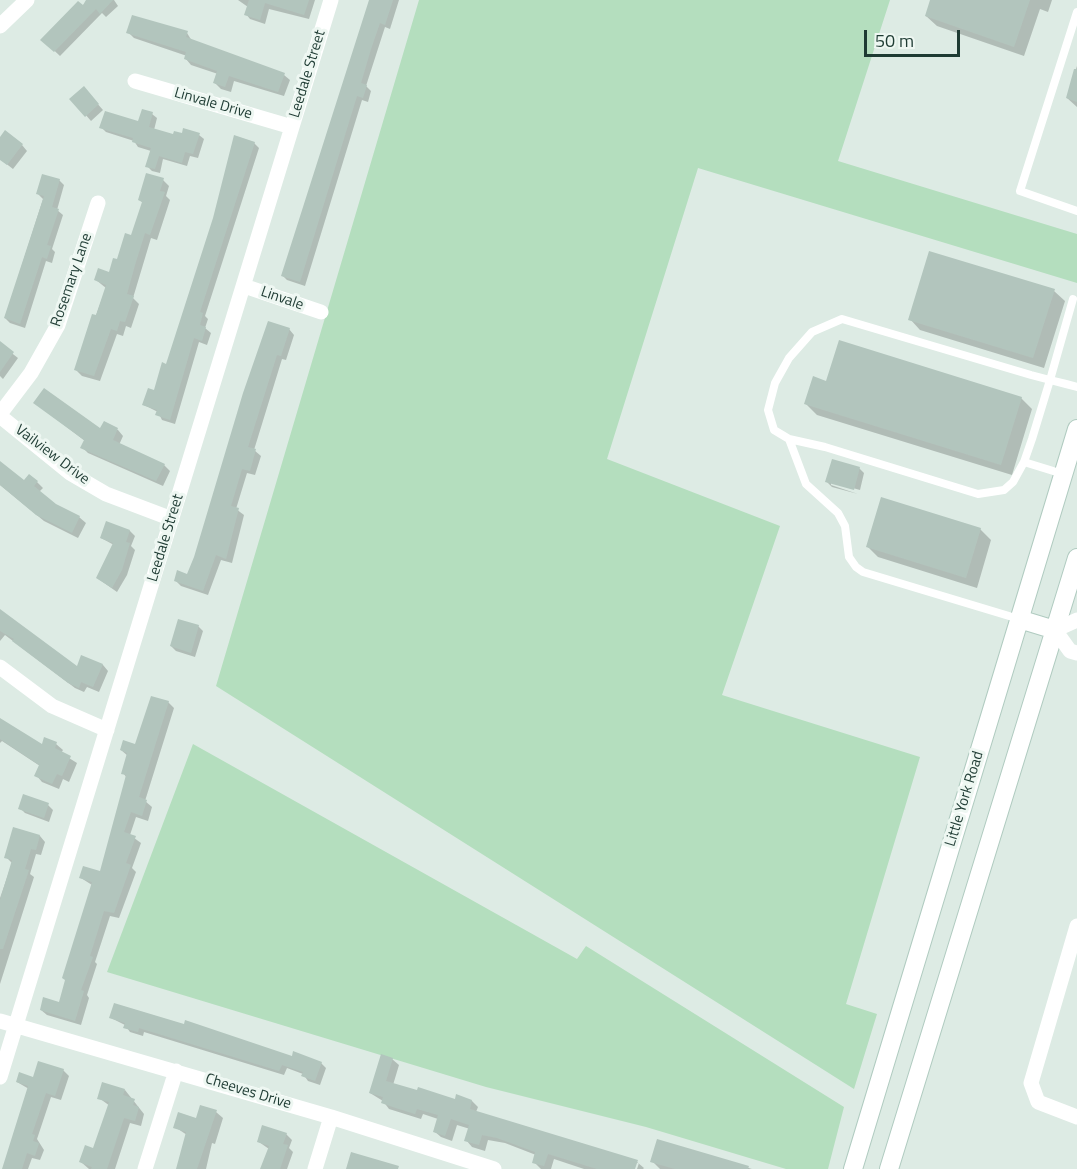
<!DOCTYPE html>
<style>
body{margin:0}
#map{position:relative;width:1077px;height:1169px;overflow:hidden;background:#ddebe4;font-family:"Titillium Web",sans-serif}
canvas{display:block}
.scale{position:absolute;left:864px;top:30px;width:96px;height:27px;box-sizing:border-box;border:3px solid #1e3b33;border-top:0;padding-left:8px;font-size:18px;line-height:21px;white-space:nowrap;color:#1e3b33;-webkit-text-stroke:4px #eef7f2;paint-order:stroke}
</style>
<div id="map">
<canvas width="1077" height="1169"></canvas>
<div class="scale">50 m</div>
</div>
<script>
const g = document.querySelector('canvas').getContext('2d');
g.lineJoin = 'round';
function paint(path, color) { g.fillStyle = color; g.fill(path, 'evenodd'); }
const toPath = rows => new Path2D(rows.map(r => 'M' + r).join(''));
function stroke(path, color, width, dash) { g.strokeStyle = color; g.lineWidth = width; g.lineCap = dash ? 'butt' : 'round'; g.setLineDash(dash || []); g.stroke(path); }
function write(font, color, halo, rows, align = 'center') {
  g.font = font + ' "Titillium Web",sans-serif'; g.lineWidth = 6; g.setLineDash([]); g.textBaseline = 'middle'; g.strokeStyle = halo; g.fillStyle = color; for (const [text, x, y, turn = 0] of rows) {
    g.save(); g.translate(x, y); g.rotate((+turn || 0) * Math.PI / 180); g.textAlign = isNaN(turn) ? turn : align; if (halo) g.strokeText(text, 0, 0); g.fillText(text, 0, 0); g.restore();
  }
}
paint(toPath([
 [419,0,890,0,838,161,1077,234,1077,283,698,168,607,459,780,526,722,695,920,757,846,1004,877,1014,854,1089,216,686],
 [193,744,577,959,586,946,844,1107,828,1169,786,1169,646,1127,486,1087,107,972]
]), '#b4debe');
paint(toPath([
 [89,0,114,0,118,6,106,17,102,13,60,56,43,40],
 [238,0,315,0,309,19,269,9,265,24,250,19,246,14,248,7],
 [371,0,399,0,390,29,385,27,366,86,371,91,368,102,362,100,305,286,287,280,282,275],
 [931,0,1052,0,1048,12,1040,9,1024,56,937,26,926,16],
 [128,32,187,33,192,41,284,75,290,80,284,96,234,81,231,92,221,89,215,83,218,74,191,65,186,59,187,56,134,38],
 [1077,66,1077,107,1067,98],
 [88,93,103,110,91,121,72,99],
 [152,114,157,118,154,130,174,136,199,135,204,139,198,158,190,156,187,166,163,159,160,173,152,171,147,166,151,151,138,147,134,141,106,132,101,127,139,122],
 [0,138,22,145,27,151,13,169,0,159],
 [254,143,259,148,205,316,208,319,205,328,211,333,207,345,199,342,175,424,162,420,158,412,144,405,155,392,167,366],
 [59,180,64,185,57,210,63,215,52,249,55,252,52,263,46,261,25,328,10,323,5,318,43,199,38,194],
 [163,180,169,186,166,196,170,200,157,240,151,238,133,298,139,304,131,328,126,326,123,336,117,334,100,381,82,376,76,370,106,288,96,280,109,274,132,236,143,203,140,200],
 [1054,291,1065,301,1044,368,920,330,910,319],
 [289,329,294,335,286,360,282,359,254,450,261,456,255,475,247,473,236,509,244,515,232,563,221,560,208,595,181,586,175,580,188,575,195,558,245,394],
 [0,344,18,358,3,379,0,376],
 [827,382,1021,398,1032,409,1012,475,817,415,806,404],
 [35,403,101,431,104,423,118,430,123,436,119,445,164,465,170,471,163,486,88,453,82,447,85,441],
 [0,463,24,482,37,482,43,488,39,492,56,505,79,517,86,523,78,538,44,521,0,485],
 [859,468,864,473,860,490,831,482,831,485,858,494,832,487,827,482],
 [107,523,130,531,135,536,131,546,135,550,127,575,117,592,97,578,114,545,101,538],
 [980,529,991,540,977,588,878,557,867,546],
 [0,611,77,668,82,657,103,665,108,671,99,692,87,687,84,692,75,688,5,635,0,641],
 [198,626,203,631,195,657,176,651,171,646],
 [168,702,174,708,145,801,152,807,148,821,136,817,130,835,141,843,132,868,136,872,119,918,110,916,95,962,97,964,87,995,89,998,81,1025,47,1015,41,1010,60,1004,92,885,81,878,101,872,127,778,123,773,128,756,121,750,136,746],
 [0,719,42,746,56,744,63,750,61,753,77,763,69,782,63,779,59,789,42,782,36,775,40,766,2,741,0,743],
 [48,805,53,810,49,822,25,813,20,808],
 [14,829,40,836,45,842,41,855,36,854,30,874,34,877,0,984,0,898,12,863,6,857],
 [111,1018,321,1063,326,1068,320,1085,308,1081,303,1074,287,1068,284,1075,144,1032,143,1036,130,1032,125,1025],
 [392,1059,399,1065,393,1085,456,1100,472,1101,478,1107,476,1112,637,1162,644,1168,643,1169,637,1169,639,1163,635,1163,634,1169,584,1169,554,1159,551,1169,541,1169,534,1162,536,1155,505,1143,488,1140,485,1151,472,1147,466,1140,470,1129,457,1125,452,1141,441,1137,434,1131,438,1119,423,1114,421,1119,389,1109,383,1101,370,1093],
 [63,1070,69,1076,61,1100,51,1097,37,1139,44,1150,40,1160,32,1158,28,1169,4,1169,29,1089,17,1082],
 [125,1090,144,1114,141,1126,130,1123,115,1169,89,1169,81,1162,94,1150,110,1106,99,1098],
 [216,1112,223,1118,215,1144,212,1143,206,1169,177,1169,187,1135,175,1127],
 [286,1134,292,1140,289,1148,293,1152,287,1169,262,1169,269,1149,259,1142],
 [658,1141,752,1169,660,1169,652,1161]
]), '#0003');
paint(toPath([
 [86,0,113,0,100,14,96,9,54,52,40,40,78,1,83,5],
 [249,0,309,0,304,15,265,3,260,20,244,15],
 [369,0,393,0,385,25,380,23,371,49,361,83,367,85,363,98,357,96,300,282,281,276],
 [930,0,1030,0,1014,47,925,16],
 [132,15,188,31,186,37,285,73,278,92,229,76,225,87,213,83,217,71,184,59,186,52,126,33],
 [1074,69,1077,69,1077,102,1066,98],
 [84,86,99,104,85,117,69,99],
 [142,109,153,112,149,127,173,134,174,131,182,133,183,128,200,133,193,154,185,152,182,163,159,156,155,169,145,167,151,148,132,142,133,138,99,128,105,111,138,121],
 [5,130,23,144,7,165,0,160,0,137],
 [234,135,255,142,200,312,203,313,200,325,206,327,202,341,194,338,170,420,155,415,157,410,142,405,148,388,154,390,162,362,166,364,213,218],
 [146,173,164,178,160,191,165,192,150,235,145,233,135,265,127,294,134,296,125,322,120,321,117,331,111,329,94,376,74,370,92,314,96,315,106,285,94,280,98,268,109,272,113,258,117,259,125,233,131,235,142,202,138,200],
 [42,174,60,179,52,207,59,209,47,245,51,246,47,259,42,257,20,324,4,318,44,196,36,194],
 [929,251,1055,289,1033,358,908,320],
 [268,321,290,328,281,356,277,355,248,447,256,449,250,471,242,469,231,506,239,508,226,559,216,555,203,591,174,581,177,570,187,574,194,557,243,393],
 [839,340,1022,397,1001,465,804,404,813,376,826,381],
 [0,341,14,352,0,372],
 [44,388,100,428,104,421,118,428,113,440,165,464,156,481,80,448,84,440,33,403],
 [832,459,860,467,854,490,825,482],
 [0,461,24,480,29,474,38,481,34,486,56,504,80,516,72,533,36,515,0,485],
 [881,497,981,528,966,578,866,547],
 [106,521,130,530,126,542,130,543,122,570,112,588,96,578,113,543,100,538],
 [0,609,77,666,81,655,103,664,93,687,81,682,79,688,68,683,12,641,14,639,0,631],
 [178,619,199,625,191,653,170,646],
 [151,696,169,701,139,797,147,800,142,816,131,812,124,832,136,836,126,863,131,865,114,913,104,911,90,956,93,957,81,990,84,991,75,1021,40,1010,43,997,59,1002,65,980,62,978,92,882,79,878,83,866,100,871,126,775,121,774,127,753,120,750,123,740,135,744],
 [0,718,42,744,44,737,57,742,55,748,71,756,62,776,57,774,52,784,34,776,39,765,0,739],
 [23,794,49,803,44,818,18,809],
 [13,827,40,835,36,850,31,849,25,869,29,870,3,949,0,949,0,900,12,860,4,858],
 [114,1003,184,1024,185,1020,292,1056,293,1051,322,1062,315,1081,301,1076,303,1072,282,1065,279,1071,139,1028,138,1032,123,1028,125,1023,109,1018],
 [381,1054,393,1058,386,1081,417,1090,418,1087,455,1099,456,1094,472,1100,470,1109,638,1160,635,1169,597,1169,548,1154,544,1166,532,1163,535,1152,497,1138,482,1135,479,1145,464,1141,469,1125,451,1119,445,1136,433,1132,438,1115,417,1109,415,1114,399,1109,381,1103,383,1097,369,1093],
 [38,1061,64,1069,55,1096,46,1093,32,1134,35,1135,33,1141,39,1143,35,1156,27,1153,22,1169,2,1169,28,1086,16,1082,19,1072,33,1077],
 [102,1082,125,1089,123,1095,135,1099,133,1105,139,1107,135,1121,124,1118,107,1169,91,1169,92,1167,79,1162,85,1145,93,1148,109,1102,97,1099],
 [200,1105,217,1110,197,1169,176,1169,186,1132,173,1128,178,1112,196,1118],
 [262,1125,287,1133,283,1144,288,1145,280,1169,260,1169,269,1146,257,1142],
 [657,1139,749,1166,748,1169,675,1169,650,1162],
 [351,1152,399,1166,398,1169,346,1169]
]), '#b2c5bd');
const secondary = toPath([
 [1019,619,1055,630],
 [853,1169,1077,429],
 [889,1169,1077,558]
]);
stroke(secondary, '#b0cbc0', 20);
stroke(toPath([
 [1077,12,1020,191,1077,211],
 [1073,299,1050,380,1032,439,1024,462,1013,482,1004,490,978,494,825,447,789,439,774,430,768,410,775,383,789,358,812,332,842,319,1031,375,1050,380,1066,384,1077,387],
 [789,439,806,484,838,513,845,526,849,557,856,567,863,572,1019,619],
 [1024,462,1063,474]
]), '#fff', 8);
stroke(toPath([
 [0,26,27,0],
 [135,81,292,127],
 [244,286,321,312],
 [0,414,31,373,58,325,98,203],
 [0,416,70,473,106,494,172,519],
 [1077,620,1055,630,1070,651,1077,653],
 [0,667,52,706,107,730],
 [1077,926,1031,1083,1038,1102,1077,1117],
 [0,1021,331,1117,494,1169],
 [0,1077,331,0],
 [145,1169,176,1071],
 [315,1169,331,1117]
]), '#fff', 15);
stroke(secondary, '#fff', 18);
write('15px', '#1e3b33', '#eef7f2', [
 ["Leedale Street",308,74,-73],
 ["Linvale Drive",213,104,16],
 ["Rosemary Lane",72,280,-71],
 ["Linvale",282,299,19],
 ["Vailview Drive",52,455,37],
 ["Leedale Street",166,538,-73],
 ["Little York Road",965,799,-73],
 ["Cheeves Drive",248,1092,17]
]);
</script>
